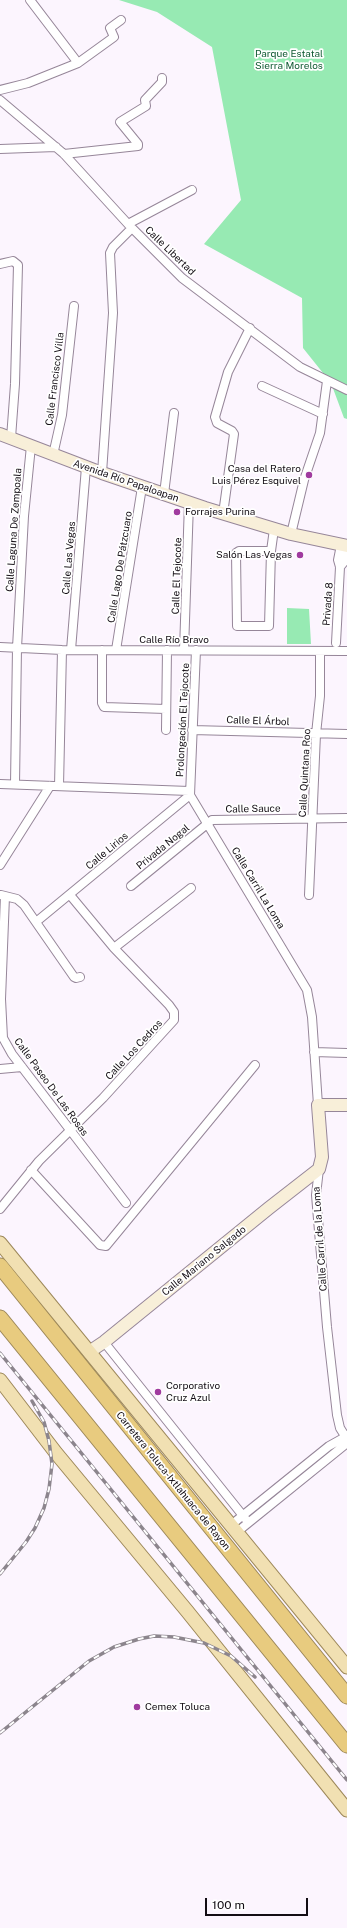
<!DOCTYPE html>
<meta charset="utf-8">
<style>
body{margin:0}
#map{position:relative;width:347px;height:1928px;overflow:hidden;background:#fcf5fe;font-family:"Public Sans",sans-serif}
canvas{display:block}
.scale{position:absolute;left:205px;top:1898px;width:103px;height:18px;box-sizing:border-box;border:2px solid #130d14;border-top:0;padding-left:5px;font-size:12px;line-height:14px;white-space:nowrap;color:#130d14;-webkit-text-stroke:3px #fff;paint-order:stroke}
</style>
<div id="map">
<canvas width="347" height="1928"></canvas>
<div class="scale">100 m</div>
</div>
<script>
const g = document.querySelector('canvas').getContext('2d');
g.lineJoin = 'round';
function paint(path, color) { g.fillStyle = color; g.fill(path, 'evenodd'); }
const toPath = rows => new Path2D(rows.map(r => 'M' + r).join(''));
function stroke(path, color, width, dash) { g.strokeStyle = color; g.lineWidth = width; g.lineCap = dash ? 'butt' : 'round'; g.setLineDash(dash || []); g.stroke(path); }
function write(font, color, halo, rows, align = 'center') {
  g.font = font + ' "Public Sans",sans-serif'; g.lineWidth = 3.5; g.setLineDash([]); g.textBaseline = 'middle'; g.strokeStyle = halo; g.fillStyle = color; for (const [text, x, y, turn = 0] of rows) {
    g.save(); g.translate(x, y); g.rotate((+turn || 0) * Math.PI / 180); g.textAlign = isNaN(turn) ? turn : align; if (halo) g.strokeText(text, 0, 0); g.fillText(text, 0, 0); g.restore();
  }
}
paint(toPath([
 [119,0,347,0,347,419,344,418,331,383,303,348,302,298,204,244,241,200,212,47,157,12],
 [287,608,309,609,311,644,287,644]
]), '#97eab3');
const street = toPath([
 [30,0,78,63],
 [0,90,28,83,78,63,114,37,110,28,121,20],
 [0,100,64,154,128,224,182,278,300,367,347,390],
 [0,149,56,147],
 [64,154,138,146,138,144,120,122,146,106,145,100,162,82,162,78],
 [128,224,192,190],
 [0,264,13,261,18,265,15,384,11,438],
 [262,386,323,414],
 [53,455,62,415,74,306],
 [102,473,113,313,110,253,113,247,132,228],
 [164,494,174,413],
 [223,514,234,434,232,431,217,423,215,417,228,372,250,328],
 [291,534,304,480,320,433,327,381],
 [271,551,239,551,236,553,237,626,269,626,271,551,274,529],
 [340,567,344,562,347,546],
 [336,643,340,567,338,560,341,545],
 [0,647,62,650,347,651],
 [71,650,86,467],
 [102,650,102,703,104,707,166,709],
 [116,650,142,487],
 [184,650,189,503],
 [196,650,190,795,307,990,312,1017,318,1105],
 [166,730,167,650],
 [192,730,347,734],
 [0,784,189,791],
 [15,784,17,648,24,516,31,446],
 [59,786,62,650],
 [0,865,50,786],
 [131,886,212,820,347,818],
 [1,895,17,899,24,905,74,977,76,978,80,977],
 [309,895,316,734,320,696,320,651],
 [5,896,1,999,3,1038,12,1054,126,1203],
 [36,922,190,795],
 [114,948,191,888],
 [314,1052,347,1053],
 [0,1069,22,1067],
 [319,1169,316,1195,327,1327,337,1415,340,1428,347,1439],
 [31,1170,100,1245,106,1246,255,1065],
 [0,1209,39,1161,103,1098,174,1020,174,1012,169,1005,114,948,70,895],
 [104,1342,248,1522],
 [231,1525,329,1446,347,1436],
 [237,1532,347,1443]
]);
const secondary = toPath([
 [0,434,102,473,205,508,291,534,347,546],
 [89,1352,104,1342,269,1208,319,1169,322,1157,318,1105,347,1105]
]);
const primary = toPath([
 [0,1243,347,1667],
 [0,1380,56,1453,187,1611,347,1810]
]);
const highway = toPath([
 [0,1266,347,1696],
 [0,1318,347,1745]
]);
stroke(street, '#968699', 10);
stroke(secondary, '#968699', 14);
stroke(primary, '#9d885a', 15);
stroke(highway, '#9d885a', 17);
stroke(street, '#fff', 8);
stroke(secondary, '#f8efd9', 12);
stroke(primary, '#f1e0b2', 13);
stroke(highway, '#e8cb7f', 15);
const rail = toPath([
 [0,1353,347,1780],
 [0,1574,26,1542,35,1528,44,1508,49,1489,52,1464,49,1441,44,1422,32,1401],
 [0,1733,89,1661,114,1647,139,1639,154,1636,174,1637,204,1643,231,1656,255,1677]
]);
stroke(rail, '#8c858d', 3.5);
stroke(rail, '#fff', 2, [6]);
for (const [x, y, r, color] of [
 [309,475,4,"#a03b9f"],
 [177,512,4,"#a03b9f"],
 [300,555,4,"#a03b9f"],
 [158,1392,4,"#a03b9f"],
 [137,1707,4,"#a03b9f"]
]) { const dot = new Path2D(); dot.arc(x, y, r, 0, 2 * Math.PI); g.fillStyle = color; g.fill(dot); stroke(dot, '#fff', 1.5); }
write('10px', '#115b33', '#fff', [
 ["Parque Estatal",289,54],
 ["Sierra Morelos",289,66]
]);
write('10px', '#130d14', '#fff', [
 ["Calle Libertad",170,251,44],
 ["Calle Francisco Villa",55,379,-83],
 ["Avenida Río Papaloapan",126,481,19],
 ["Calle Laguna De Zempoala",14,530,-86],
 ["Calle Las Vegas",69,558,-85],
 ["Calle Lago De Pátzcuaro",120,567,-81],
 ["Calle El Tejocote",177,576,-88],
 ["Privada 8",328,604,-86],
 ["Calle Río Bravo",174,640],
 ["Prolongación El Tejocote",183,720,-87],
 ["Calle El Árbol",258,721,2],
 ["Calle Quintana Roo",305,773,-87],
 ["Calle Sauce",253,809,-1],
 ["Privada Nogal",163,847,-39],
 ["Calle Lirios",107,851,-40],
 ["Calle Carril La Loma",258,888,59],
 ["Calle Los Cedros",134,1050,-47],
 ["Calle Paseo De Las Rosas",51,1087,54],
 ["Calle Carril de la Loma",320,1239,-94],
 ["Calle Mariano Salgado",204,1261,-39],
 ["Carretera Toluca-Ixtlahuaca de Rayon",173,1481,51]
]);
write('10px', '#130d14', '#fff', [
 ["Casa del Ratero",301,469,"right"],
 ["Luis Pérez Esquivel",301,481,"right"],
 ["Forrajes Purina",185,512],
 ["Salón Las Vegas",292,555,"right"],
 ["Corporativo",166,1386],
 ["Cruz Azul",166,1398],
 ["Cemex Toluca",145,1707]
], 'left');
</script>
